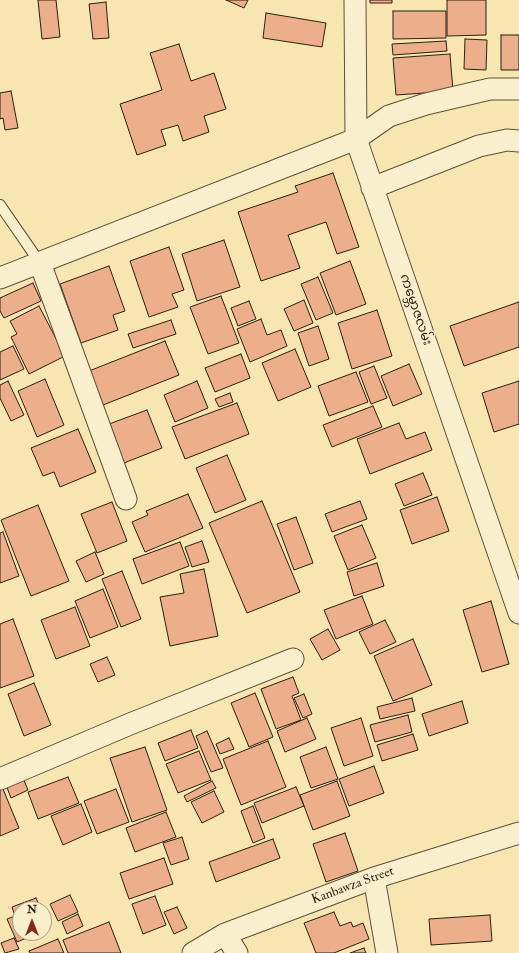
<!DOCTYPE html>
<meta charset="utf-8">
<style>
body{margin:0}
#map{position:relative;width:519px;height:953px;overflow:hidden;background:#f8e6b2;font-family:"IM FELL Double Pica",serif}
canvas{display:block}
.north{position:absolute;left:12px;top:901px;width:40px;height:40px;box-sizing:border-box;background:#faefcd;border:1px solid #a79c82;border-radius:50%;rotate:0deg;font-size:11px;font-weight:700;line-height:16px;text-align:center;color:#2b1f11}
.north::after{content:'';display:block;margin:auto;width:14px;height:18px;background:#8f2418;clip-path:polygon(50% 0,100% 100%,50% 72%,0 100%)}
</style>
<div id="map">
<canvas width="519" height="953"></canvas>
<div class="north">N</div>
</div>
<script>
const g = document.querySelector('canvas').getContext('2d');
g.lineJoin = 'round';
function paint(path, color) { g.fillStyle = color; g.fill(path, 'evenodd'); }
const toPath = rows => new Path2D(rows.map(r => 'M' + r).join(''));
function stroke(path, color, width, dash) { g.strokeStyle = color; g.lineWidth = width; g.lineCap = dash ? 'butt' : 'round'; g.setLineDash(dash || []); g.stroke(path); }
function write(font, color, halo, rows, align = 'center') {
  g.font = font + ' "IM FELL Double Pica","Noto Sans Myanmar",serif'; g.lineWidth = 3; g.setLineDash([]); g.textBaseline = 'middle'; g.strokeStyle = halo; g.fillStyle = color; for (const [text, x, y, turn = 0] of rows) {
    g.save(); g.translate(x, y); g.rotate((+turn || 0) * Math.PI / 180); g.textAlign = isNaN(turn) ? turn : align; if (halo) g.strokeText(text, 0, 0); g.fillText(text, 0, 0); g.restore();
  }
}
const building = toPath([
 [38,0,56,0,60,37,42,39,38,0],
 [226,0,248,0,244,8,226,0],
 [370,0,392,0,392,3,370,3,370,0],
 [447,0,486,0,486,35,447,36,447,0],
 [106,2,109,38,93,39,89,4,106,2],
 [393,11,446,11,446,38,393,39,393,11],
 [266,13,326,23,322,47,263,38,266,13],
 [501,35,519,35,519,70,501,70,501,35],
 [465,39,487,40,486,70,464,69,465,39],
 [446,41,447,51,393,55,392,44,446,41],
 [179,44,191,81,214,73,226,109,204,116,209,132,183,141,178,125,161,130,166,145,137,155,120,104,162,90,150,53,179,44],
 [450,54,453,91,396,95,393,58,450,54],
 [11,91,18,128,5,130,3,118,0,119,0,93,11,91],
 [333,173,359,247,337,254,326,222,288,235,300,268,261,281,238,212,298,192,295,186,333,173],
 [224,240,240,287,197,301,182,254,224,240],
 [169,247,184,290,172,294,178,307,149,317,130,261,169,247],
 [350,261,366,304,336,315,320,273,350,261],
 [109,266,125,311,113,315,118,330,81,343,60,284,109,266],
 [318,277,333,313,316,320,301,284,318,277],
 [33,283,41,301,4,318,0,311,0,298,33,283],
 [221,296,239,343,208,354,190,307,221,296],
 [304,300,313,323,294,331,284,309,304,300],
 [249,301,256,319,238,326,231,308,249,301],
 [519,302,519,347,464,366,450,326,519,302],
 [39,306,65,356,29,374,11,337,17,334,10,321,39,306],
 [377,310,392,356,352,369,338,323,377,310],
 [261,319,267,335,281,330,287,346,250,362,237,329,261,319],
 [171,320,176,334,133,348,128,334,171,320],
 [318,326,329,359,309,366,298,333,318,326],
 [165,341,179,375,103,405,89,371,165,341],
 [13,346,24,369,0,380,0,352,13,346],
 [295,349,311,387,278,401,262,363,295,349],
 [241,354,250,378,215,392,205,368,241,354],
 [409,364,422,394,393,406,381,376,409,364],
 [374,366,387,398,371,404,359,372,374,366],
 [356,372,368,402,329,416,318,386,356,372],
 [45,379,64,425,37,437,18,391,45,379],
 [8,381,24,415,11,421,0,398,0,385,8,381],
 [197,381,208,408,175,422,164,395,197,381],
 [519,381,519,424,494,432,482,393,519,381],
 [230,393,233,402,219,407,215,399,230,393],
 [237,403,249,434,185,459,172,427,237,403],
 [373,406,382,427,332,447,323,425,373,406],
 [147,410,162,448,124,463,109,424,147,410],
 [399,423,406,439,425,432,432,450,370,474,357,439,399,423],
 [78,429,96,472,60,487,54,472,43,476,31,448,78,429],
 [227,455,246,500,215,513,196,468,227,455],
 [423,473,432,495,404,506,395,484,423,473],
 [188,494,203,528,145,552,132,522,148,515,146,511,188,494],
 [437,497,449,531,412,544,400,510,437,497],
 [262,501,300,592,247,613,209,523,262,501],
 [360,501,367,519,332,532,325,514,360,501],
 [112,502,127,541,97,553,81,514,112,502],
 [38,505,69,581,31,596,1,520,38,505],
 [296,517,313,563,294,570,277,524,296,517],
 [362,525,376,558,348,570,334,536,362,525],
 [3,532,19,576,0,583,0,533,3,532],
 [202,541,209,562,192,567,185,547,202,541],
 [180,542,189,566,142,584,133,559,180,542],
 [95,552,104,574,86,582,76,561,95,552],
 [377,563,384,586,354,596,347,572,377,563],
 [204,569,218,636,170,646,160,597,184,593,180,574,204,569],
 [122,571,141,619,121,627,102,579,122,571],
 [103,589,118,627,90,638,75,601,103,589],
 [362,596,373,624,336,639,324,610,362,596],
 [491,601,509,664,482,672,463,610,491,601],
 [75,607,90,646,56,659,41,620,75,607],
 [13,619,34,676,0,688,0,624,13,619],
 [385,620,396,642,370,654,359,632,385,620],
 [328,629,340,650,322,660,310,639,328,629],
 [413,639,432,685,393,701,374,656,413,639],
 [107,657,115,675,98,682,90,664,107,657],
 [293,677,299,693,292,696,301,720,276,729,261,689,293,677],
 [34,683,51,725,24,736,8,694,34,683],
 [255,693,273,737,249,747,231,703,255,693],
 [304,694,312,714,303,718,294,698,304,694],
 [412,698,415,711,380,719,377,707,412,698],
 [462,701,468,723,429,736,422,714,462,701],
 [408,715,412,732,375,742,370,725,408,715],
 [307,718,316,739,285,752,277,731,307,718],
 [361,718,373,756,344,766,331,728,361,718],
 [191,730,198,748,165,761,158,743,191,730],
 [207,731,223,768,211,772,196,736,207,731],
 [413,734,418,750,382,761,377,745,413,734],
 [229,738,234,749,220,754,216,744,229,738],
 [268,741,286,787,241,805,223,759,268,741],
 [145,747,167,810,132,822,110,758,145,747],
 [326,747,338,779,311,788,300,757,326,747],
 [199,751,211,780,178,793,166,764,199,751],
 [374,766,384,793,349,806,339,779,374,766],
 [68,777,79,803,38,819,28,792,68,777],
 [23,778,28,790,11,798,6,785,23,778],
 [212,781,216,788,187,802,184,796,212,781],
 [337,781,350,816,313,830,300,795,337,781],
 [296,787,304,806,262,823,254,803,296,787],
 [3,789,19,828,0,836,0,790,3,789],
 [116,789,129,822,97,834,84,801,116,789],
 [214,791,224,812,202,823,191,802,214,791],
 [81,804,92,832,63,845,51,816,81,804],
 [253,806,265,838,253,843,241,811,253,806],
 [166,812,176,837,135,852,126,828,166,812],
 [345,833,358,871,326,882,313,844,345,833],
 [182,837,189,859,171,865,163,843,182,837],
 [273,839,280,858,216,882,209,862,273,839],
 [164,858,173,884,129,899,120,873,164,858],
 [70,895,78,912,58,921,50,904,70,895],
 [155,896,166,925,143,934,132,904,155,896],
 [36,898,41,909,20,909,20,933,39,933,17,942,7,919,15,916,12,907,36,898],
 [177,907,187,928,174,934,164,912,177,907],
 [334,912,340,926,351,922,353,927,363,923,369,939,334,953,316,953,304,923,334,912],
 [78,914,83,926,67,934,62,922,78,914],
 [490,915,492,941,431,945,429,919,490,915],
 [44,917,49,929,44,931,44,917],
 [109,922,121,953,68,953,63,940,109,922],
 [14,938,19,949,5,953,1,943,14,938],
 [58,939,64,953,30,953,29,951,58,939],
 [364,948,366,953,350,953,364,948]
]);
paint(building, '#ecae8b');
stroke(building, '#2b1f11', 1);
const service = toPath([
 [0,205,40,263]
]);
const minor = toPath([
 [355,0,356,139,519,613],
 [372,188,479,146,507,140,519,141],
 [40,263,126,499],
 [0,278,356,139,389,116,426,104,490,89,519,89],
 [0,779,130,724,293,659],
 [374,878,387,953],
 [225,934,237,953],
 [193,953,225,934,374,878,519,833]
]);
stroke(service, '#5e5139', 12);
stroke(minor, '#5e5139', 23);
stroke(service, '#faefcd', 10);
stroke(minor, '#faefcd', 21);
write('13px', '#2b1f11', '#faefcd', [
 ["ကမ္ဘောဇလမ်း",415,310,71],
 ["Kanbawza Street",353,886,-20]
]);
</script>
